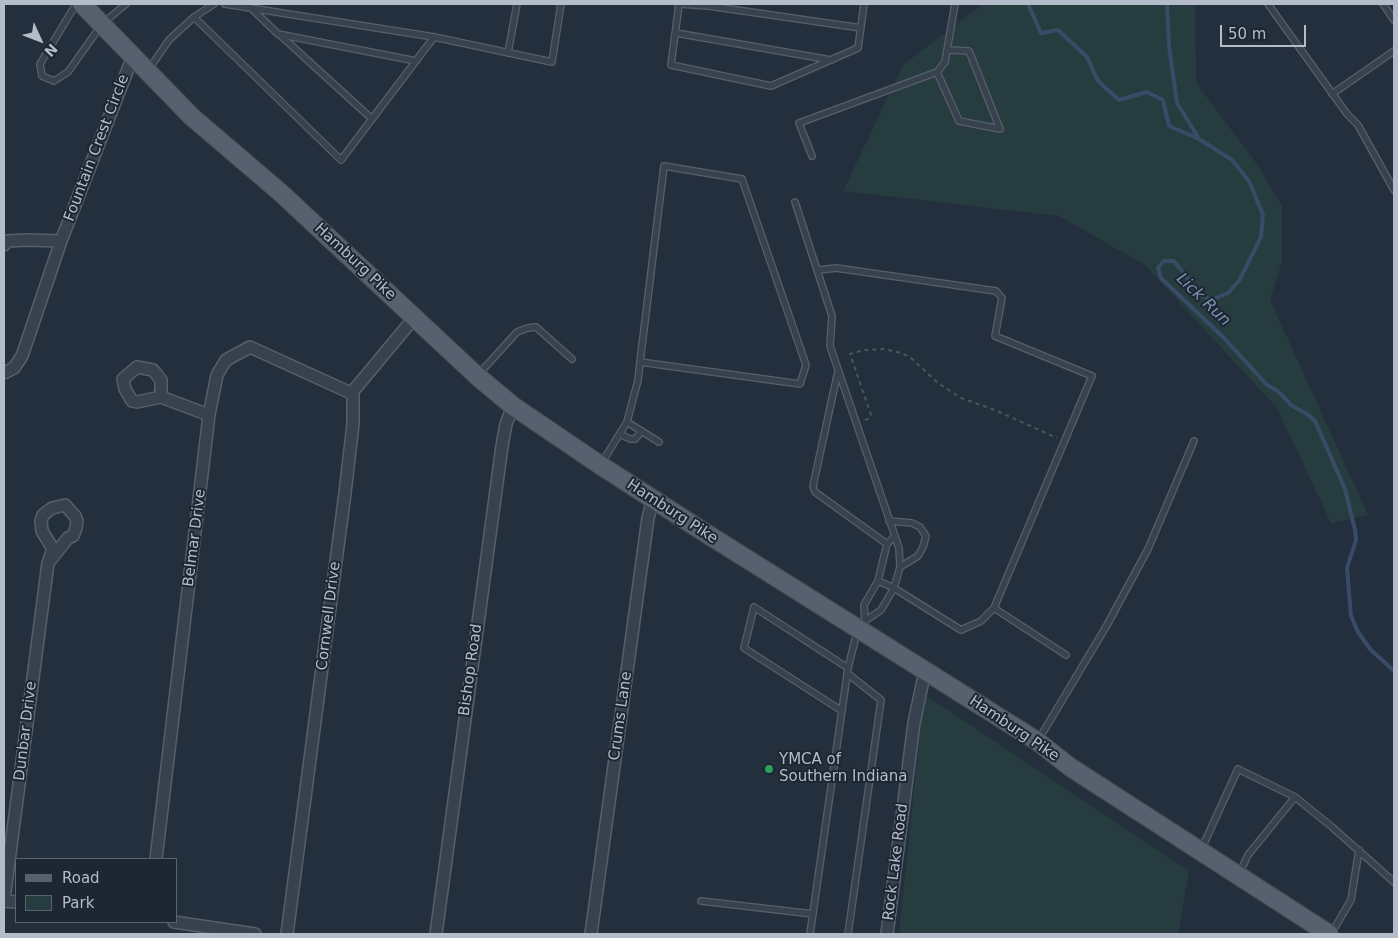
<!DOCTYPE html>
<style>
body{margin:0}
#map{position:relative;width:1398px;height:938px;overflow:hidden;background:#242f3e;font-family:"DejaVu Sans",sans-serif}
canvas{display:block}
.frame{position:absolute;inset:0;border:5px solid #b4bcc9;pointer-events:none}
.legend{position:absolute;left:15px;top:858px;width:162px;height:65px;box-sizing:border-box;background:#1d2633;border:1px solid #59626f;margin:0;padding:6px 9px;list-style:none;font-size:15px;color:#b4bcc9}
.legend li{display:flex;align-items:center;gap:10px;height:25px}
.legend b{width:25px;border:1px solid #59626f}
.north{position:absolute;left:15px;top:15px;width:50px;height:50px;-webkit-text-stroke:4px #1d2633;paint-order:stroke;rotate:133deg;font-size:14px;font-weight:700;line-height:20px;text-align:center;color:#b4bcc9}
.north::after{content:'';display:block;margin:auto;width:18px;height:22px;background:#b4bcc9;clip-path:polygon(50% 0,100% 100%,50% 72%,0 100%)}
.scale{position:absolute;left:1220px;top:25px;width:86px;height:22px;box-sizing:border-box;border:2px solid #b4bcc9;border-top:0;padding-left:6px;font-size:15px;line-height:18px;white-space:nowrap;color:#b4bcc9;-webkit-text-stroke:4px #1d2633;paint-order:stroke}
</style>
<div id="map">
<canvas width="1398" height="938"></canvas>
<div class="frame"></div>
<ul class="legend">
<li><b style="height:6px;background:#56606e"></b>Road</li>
<li><b style="height:14px;background:#263c3f"></b>Park</li>
</ul>
<div class="north">N</div>
<div class="scale">50 m</div>
</div>
<script>
const g = document.querySelector('canvas').getContext('2d');
g.lineJoin = 'round';
function paint(path, color) { g.fillStyle = color; g.fill(path, 'evenodd'); }
const toPath = rows => new Path2D(rows.map(r => 'M' + r).join(''));
function stroke(path, color, width, dash) { g.strokeStyle = color; g.lineWidth = width; g.lineCap = dash ? 'butt' : 'round'; g.setLineDash(dash || []); g.stroke(path); }
function write(font, color, halo, rows, align = 'center') {
  g.font = font + ' "DejaVu Sans",sans-serif'; g.lineWidth = 4; g.setLineDash([]); g.textBaseline = 'middle'; g.strokeStyle = halo; g.fillStyle = color; for (const [text, x, y, turn = 0] of rows) {
    g.save(); g.translate(x, y); g.rotate((+turn || 0) * Math.PI / 180); g.textAlign = isNaN(turn) ? turn : align; if (halo) g.strokeText(text, 0, 0); g.fillText(text, 0, 0); g.restore();
  }
}
paint(toPath([
 [983,4,1195,4,1196,83,1254,160,1282,205,1282,261,1270,300,1368,515,1331,523,1277,408,1145,265,1059,216,843,191,903,65],
 [924,694,1189,871,1178,934,899,934]
]), '#263c3f');
stroke(toPath([
 [1028,4,1041,33,1058,30,1087,57,1098,81,1119,100,1147,92,1163,100,1169,126,1199,139,1232,160,1249,181,1263,215,1261,237,1239,281,1228,293,1211,300,1201,295,1174,261,1164,261,1158,268,1161,278,1224,338,1267,385,1279,392,1291,405,1307,414,1315,421,1345,489,1355,530,1356,540,1347,568,1351,616,1358,632,1370,649,1394,671],
 [1167,4,1169,46,1177,103,1198,137]
]), '#394c67', 4);
const lane = toPath([
 [76,4,40,64,42,76,54,81,68,72,102,24,126,4],
 [225,4,434,37,552,62,561,4],
 [679,4,671,65,771,86,858,48,864,4],
 [679,4,709,6,861,28],
 [1268,4,1347,114,1358,125,1394,190],
 [1383,4,1394,20],
 [250,7,278,34,416,61],
 [194,17,341,160,434,37],
 [676,33,831,60],
 [280,35,372,119],
 [508,53,517,4],
 [149,69,169,40,194,17,214,4],
 [937,72,959,121,1000,129,969,51,948,50],
 [1332,94,1394,51],
 [812,156,799,123,937,72,945,62,955,4],
 [795,202,832,316,830,346,899,548,900,567,894,588,881,610,865,621,858,628,848,668,810,934],
 [818,270,836,268,996,291,1002,298,995,336,1092,376,994,608,981,621,961,630,894,588,878,581],
 [838,371,813,486,815,492,887,544],
 [478,375,517,332,528,328,536,327,572,359],
 [627,422,659,442],
 [620,434,630,439,635,439,642,431],
 [601,464,627,422,638,380,640,362,664,166,742,179,806,365,800,384,640,362],
 [889,521,912,523,920,527,926,536,923,547,918,556,900,567],
 [994,608,1066,655],
 [865,621,864,605,878,581,887,544,894,537],
 [847,673,881,700,848,934],
 [842,711,744,648,754,607,848,668],
 [1039,739,1107,625,1148,549,1194,441],
 [1201,850,1238,769,1295,797],
 [1239,874,1248,855,1295,797,1332,827,1394,882],
 [701,901,813,914],
 [1331,934,1351,900,1359,850]
]);
const street = toPath([
 [4,245,7,241,28,240,61,241],
 [4,373,14,368,22,356,61,241,133,56],
 [161,397,161,380,153,370,137,367,123,379,125,389,132,401,137,402,161,397,209,415],
 [156,859,209,415,217,375,226,360,250,347,353,394],
 [4,899,48,563,53,549,42,531,41,521,43,515,52,508,65,505,75,516,77,521,76,528,73,536,68,538,48,563],
 [4,901,16,902],
 [174,922,255,934],
 [287,934,345,493,353,424,353,394,354,390,414,318],
 [436,934,502,446,506,424,513,406],
 [591,934,648,518,653,499],
 [887,934,914,723,925,671]
]);
const primary = toPath([
 [82,4,192,117,281,193,477,376,513,406,600,465,704,532,1037,741,1070,767,1329,934]
]);
stroke(lane, '#565f6c', 8);
stroke(street, '#565f6c', 14);
stroke(primary, '#414a57', 20);
stroke(toPath([
 [865,420,870,418,871,415,850,354,864,350,884,349,901,353,910,357,938,383,961,398,995,410,1057,438],
 [701,934,708,934]
]), '#44595c', 2, [4, 4]);
stroke(lane, '#38414e', 5.5);
stroke(street, '#38414e', 11);
stroke(primary, '#56606e', 18);
for (const [x, y, r, color] of [
 [769,769,5,"#2e9e5b"]
]) { const dot = new Path2D(); dot.arc(x, y, r, 0, 2 * Math.PI); g.fillStyle = color; g.fill(dot); stroke(dot, '#1d2633', 2); }
write('15px', '#b4bcc9', '#1d2633', [
 ["Fountain Crest Circle",97,148,-69],
 ["Hamburg Pike",355,262,43],
 ["Hamburg Pike",672,512,33],
 ["Belmar Drive",195,538,-83],
 ["Cornwell Drive",329,616,-83],
 ["Bishop Road",471,670,-82],
 ["Crums Lane",621,716,-82],
 ["Hamburg Pike",1014,729,34],
 ["Dunbar Drive",26,731,-83],
 ["Rock Lake Road",896,862,-83]
]);
write('15px', '#b4bcc9', '#1d2633', [
 ["YMCA of",779,760],
 ["Southern Indiana",779,777]
], 'left');
write('italic 16px', '#7c92b1', '#1d2633', [
 ["Lick Run",1203,300,44]
]);
</script>
